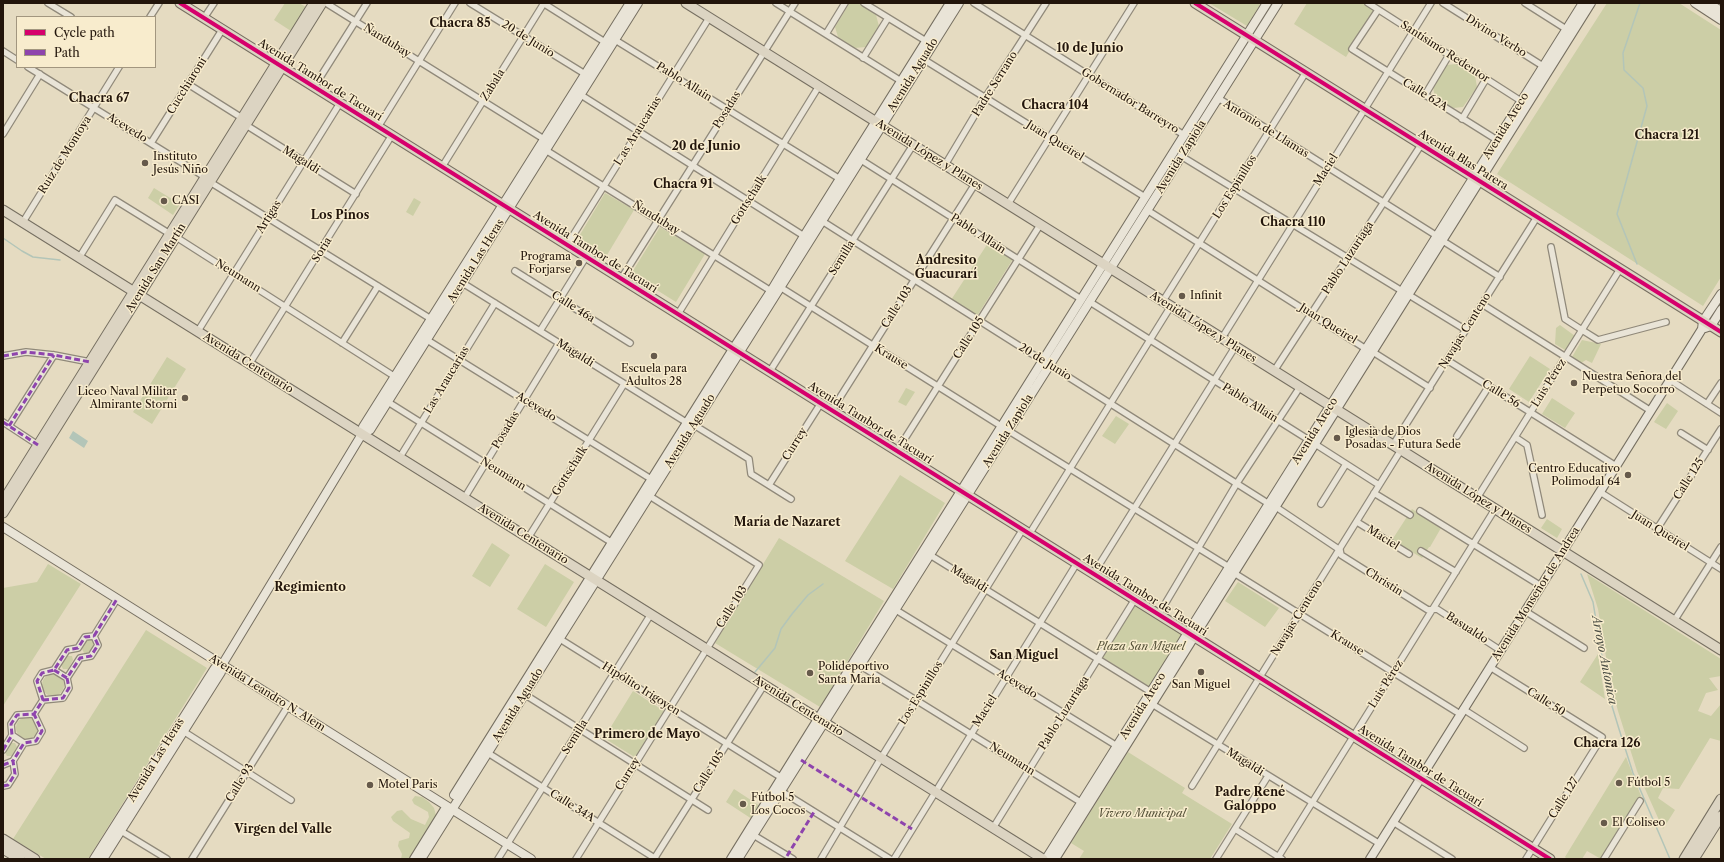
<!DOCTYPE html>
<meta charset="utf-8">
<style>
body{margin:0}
#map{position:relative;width:1724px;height:862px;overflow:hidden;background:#e5dbc1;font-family:"Libre Caslon Text",serif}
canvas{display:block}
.frame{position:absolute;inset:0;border:4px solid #22150b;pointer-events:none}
.legend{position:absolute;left:16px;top:16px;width:140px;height:52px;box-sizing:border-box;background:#f8eccd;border:1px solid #a2967f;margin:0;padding:5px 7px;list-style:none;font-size:12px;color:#22150b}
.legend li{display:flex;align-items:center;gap:8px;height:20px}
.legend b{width:20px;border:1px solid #a2967f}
</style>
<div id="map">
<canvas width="1724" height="862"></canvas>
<div class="frame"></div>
<ul class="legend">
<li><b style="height:5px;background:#d6006c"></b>Cycle path</li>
<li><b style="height:5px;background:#8e44ad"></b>Path</li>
</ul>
</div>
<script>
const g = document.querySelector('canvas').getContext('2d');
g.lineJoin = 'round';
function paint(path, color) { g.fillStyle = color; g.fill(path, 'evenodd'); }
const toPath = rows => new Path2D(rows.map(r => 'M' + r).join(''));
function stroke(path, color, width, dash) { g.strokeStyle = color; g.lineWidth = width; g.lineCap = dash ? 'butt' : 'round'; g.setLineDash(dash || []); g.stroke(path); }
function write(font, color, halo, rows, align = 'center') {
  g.font = font + ' "Libre Caslon Text",serif'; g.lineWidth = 3; g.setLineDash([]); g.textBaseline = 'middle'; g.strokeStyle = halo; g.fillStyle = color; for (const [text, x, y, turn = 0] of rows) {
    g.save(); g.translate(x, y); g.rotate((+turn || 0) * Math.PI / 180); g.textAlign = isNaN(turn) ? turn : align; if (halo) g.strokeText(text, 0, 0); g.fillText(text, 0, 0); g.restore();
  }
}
paint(toPath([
 [285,3,299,3,306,7,291,31,274,20],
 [1209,3,1261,3,1247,26],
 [1307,3,1363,3,1374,10,1346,57,1294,24],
 [1607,3,1679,3,1721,30,1721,277,1703,306,1497,174],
 [849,4,860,4,876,15,879,26,866,47,854,48,838,37,835,27],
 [1457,64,1475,75,1477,87,1463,107,1453,108,1435,97,1433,87,1446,65],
 [154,188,180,204,173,215,148,198],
 [605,193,634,210,604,260,575,243],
 [414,198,421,202,413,216,406,212],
 [660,227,705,254,676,302,631,274],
 [988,243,1013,259,977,316,951,300],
 [1560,325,1575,336,1568,350,1565,350,1555,344,1556,328],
 [1582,340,1601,344,1592,363,1586,360,1581,363,1572,357],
 [1530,356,1550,369,1529,402,1509,389],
 [167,357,186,369,152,424,133,412],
 [906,388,915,392,906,406,898,402],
 [1552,398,1575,413,1565,428,1542,414],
 [1667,403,1678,411,1666,429,1654,422],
 [1116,416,1129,424,1115,444,1102,436],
 [900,475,945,503,893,589,845,561],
 [1412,509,1441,528,1430,547,1429,547,1422,558,1392,540],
 [1547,519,1562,529,1557,538,1541,528],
 [779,538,884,601,820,707,715,643],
 [492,543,510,555,490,587,472,576],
 [48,564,81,584,3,706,3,588,37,582],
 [545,564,574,582,546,627,517,609],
 [1587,574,1721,659,1721,676,1709,678,1718,690,1706,693,1698,711,1711,716,1721,704,1721,741,1710,738,1679,789,1663,788,1658,798,1675,810,1663,829,1637,771,1618,711,1610,681,1598,609],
 [1238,582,1279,608,1265,627,1225,601],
 [1134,604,1183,634,1150,687,1102,657],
 [146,630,207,668,88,859,46,859,13,839],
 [87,640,92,640,94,644,89,653,84,653,82,649],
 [1598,654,1605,699,1580,682],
 [67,656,72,656,73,660,68,669,63,669,61,665],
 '42 685a11 11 0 1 1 22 0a11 11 0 1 1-22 0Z',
 [633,691,664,711,636,758,604,738],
 '16 728a11 11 0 1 1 22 0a11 11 0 1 1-22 0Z',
 [10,743,15,743,17,747,12,756,7,756,5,752],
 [1128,752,1185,788,1182,793,1232,824,1210,859,1079,859,1084,851,1071,843],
 [1626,757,1641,796,1601,859,1587,851,1582,859,1567,859,1565,857],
 [734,789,760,806,752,819,726,802],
 [415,796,422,797,429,802,434,808,437,819,416,859,401,859,402,854,398,846,399,841,409,838,410,833,393,821,391,817,397,811,402,810,411,819,425,825,429,817,428,812,414,804,412,800]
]), '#cccea6');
paint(toPath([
 [73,431,88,441,84,448,69,438]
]), '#b3c5b8');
stroke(toPath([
 [3,238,22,251,33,257,60,260],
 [1637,264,1617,214,1647,106,1643,88,1624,70,1623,53,1640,3],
 [1581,574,1593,602,1608,693,1619,729,1633,773,1670,859],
 [755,672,775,648,781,629,792,614,808,595,823,584]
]), '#b3c5b8', 1.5);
const street = toPath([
 [48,3,71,17],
 [326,3,547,141],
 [470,3,585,74],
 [543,3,608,44],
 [776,3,901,81],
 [864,3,926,41],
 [974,3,1184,135],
 [1368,3,1521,101],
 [1443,3,1546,68],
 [1525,3,1566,29],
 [1378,10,1352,49,1497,140],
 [150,17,159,3],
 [204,18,214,3],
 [826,34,845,3],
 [612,38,840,179],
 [3,51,17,60],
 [863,58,888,18],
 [923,59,1145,197],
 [28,67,205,177],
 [188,84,242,118],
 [314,87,367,3],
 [581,95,804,236],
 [1425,95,1449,55],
 [1218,98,1437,236],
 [1462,119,1486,79],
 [246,125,356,194],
 [378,127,455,3],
 [3,134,40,74],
 [151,143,222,30],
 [544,149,771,291],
 [1181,156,1402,291],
 [858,158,1081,299],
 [945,165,985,98,1046,3],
 [442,167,544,3],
 [210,182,431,319],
 [1008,204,1134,3],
 [1147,210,1366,349],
 [822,221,1269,504],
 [23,222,119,67],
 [176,237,397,378],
 [1443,241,1500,277],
 [567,245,709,18],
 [1551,247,1565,319,1582,330,1598,340,1666,322],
 [79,258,115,200,170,234],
 [515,271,630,343],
 [621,279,795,3],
 [461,282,689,424],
 [780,287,1001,426],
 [1409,295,1466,330],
 [1163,301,1306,72],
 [1090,302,1309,440],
 [1482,304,1651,411],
 [678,314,819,86],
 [198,331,340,103],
 [540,331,586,257],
 [424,338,651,479],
 [1222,338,1431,3],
 [342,343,378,286],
 [1373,352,1430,388],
 [3,356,26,352,54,355,90,362],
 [1447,360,1616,466],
 [250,363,392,135],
 [770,371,913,145],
 [1274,371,1421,145],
 [1670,380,1721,413],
 [388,402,614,544],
 [1707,404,1721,383],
 [832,410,975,184],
 [3,422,38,445],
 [694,425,749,459,751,474,791,499],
 [9,426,54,355],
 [1009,431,1229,567],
 [1681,433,1708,450],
 [1457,436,1489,386],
 [1515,437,1527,445,1542,515],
 [1315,444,1379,485],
 [1393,445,1537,217],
 [897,451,1040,225],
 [400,457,495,303],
 [769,485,821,403],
 [1600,492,1721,569],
 [1374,493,1410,515],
 [465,497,559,343],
 [1477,498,1620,269],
 [1321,504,1346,464],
 [1276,507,1340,550],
 [1420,511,1541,586],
 [1357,522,1409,554],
 [1657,529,1721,429],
 [1030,533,1171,306],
 [528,538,624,384],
 [1340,550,1341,555,1428,610,1437,609,1500,650],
 [1421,551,1456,572],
 [930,555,1151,692],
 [1094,573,1235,347],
 [1234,573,1460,714],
 [896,610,1117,746],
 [1525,611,1584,648],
 [1159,614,1237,483,1300,387],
 [1674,621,1721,547],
 [94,636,117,599],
 [560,639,782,778],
 [861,666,1082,803],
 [1490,667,1602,737,1526,859],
 [54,670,67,678],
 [524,694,708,810],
 [43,700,63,698,69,688,67,678,80,658,91,656,98,645,94,636],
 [1152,704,1380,844],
 [1463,709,1524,748],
 [183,731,291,800],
 [12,735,24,743],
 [3,750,12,735,11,724,17,715,34,714,43,700,37,681,42,673,54,670,67,650,78,648,85,637,94,636],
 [488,753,656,859],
 [3,765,13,761],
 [3,786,8,785,15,774,13,761,24,743,36,741,42,731,34,714],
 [1192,786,1401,450],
 [781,791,890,859],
 [1393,822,1452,859],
 [993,828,1135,599],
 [1235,829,1282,859],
 [121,831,167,859],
 [750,833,793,859],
 [192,859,288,706],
 [498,859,651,614],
 [576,859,759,565,648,495],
 [654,859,764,685],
 [821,859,881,758,1023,529],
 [894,859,1077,563],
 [1216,859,1268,776],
 [1277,859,1495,509],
 [1604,859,1640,801]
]);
const secondary = toPath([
 [1695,3,1721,20],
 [1708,3,1721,11],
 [1705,328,1711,326,1721,310],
 [362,434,370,430,638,3],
 [3,527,531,859],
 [454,795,733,349,771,291,804,236,950,3],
 [94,859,215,668,222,665],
 [103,859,221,672,222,665,362,434,363,427,630,3],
 [414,859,445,809],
 [421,859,959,3],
 [731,859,818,719,1267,3],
 [738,859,1278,3],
 [1046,859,1583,3],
 [1055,859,1591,3],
 [1370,859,1702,329,1703,321,1721,294]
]);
const primary = toPath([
 [180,3,1550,859],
 [686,3,1721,650],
 [1195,3,1721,332],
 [3,210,1043,859],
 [3,501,314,3],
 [3,513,322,3],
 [3,839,35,859],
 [3,849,20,859],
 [1684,859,1721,799],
 [1694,859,1721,816]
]);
stroke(street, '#90897a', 8);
stroke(secondary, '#766f61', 10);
stroke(primary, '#766f61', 11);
stroke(street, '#e9e4d7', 5.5);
stroke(secondary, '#e9e4d7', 8);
stroke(primary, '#dcd4c2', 9);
stroke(toPath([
 [3,356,26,352,54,355,90,362],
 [3,422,38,445],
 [9,426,54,355],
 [94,636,117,599],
 [54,670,67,678],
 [43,700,63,698,69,688,67,678,80,658,91,656,98,645,94,636],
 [3,750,12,735,11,724,17,715,34,714,43,700,37,681,42,673,54,670,67,650,78,648,85,637,94,636],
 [801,760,912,829],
 [3,765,13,761],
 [3,786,8,785,15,774,13,761,24,743,36,741,42,731,34,714],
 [787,856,814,812]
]), '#8e44ad', 3, [6, 3]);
stroke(toPath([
 [180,3,1550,859],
 [1195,3,1721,332]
]), '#d6006c', 4);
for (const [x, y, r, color] of [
 [145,163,4,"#665a4b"],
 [164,201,4,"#665a4b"],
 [579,263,4,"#665a4b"],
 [1182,296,4,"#665a4b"],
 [654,356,4,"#665a4b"],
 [1574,383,4,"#665a4b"],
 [185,398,4,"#665a4b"],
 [1337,438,4,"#665a4b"],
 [1628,475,4,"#665a4b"],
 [1201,672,4,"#665a4b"],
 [810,673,4,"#665a4b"],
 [1619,783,4,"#665a4b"],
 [370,785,4,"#665a4b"],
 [743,804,4,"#665a4b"],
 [1604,823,4,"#665a4b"]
]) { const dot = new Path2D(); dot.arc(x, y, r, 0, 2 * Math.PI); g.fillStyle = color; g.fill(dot); stroke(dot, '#f8eccd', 1.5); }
write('11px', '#22150b', '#f8eccd', [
 ["Divino Verbo",1496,36,32],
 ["20 de Junio",528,39,32],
 ["Ñandubay",387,41,32],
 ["Santísimo Redentor",1445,52,33],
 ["Avenida Aguado",913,75,-58],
 ["Avenida Tambor de Tacuarí",320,80,32],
 ["Pablo Allain",684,82,32],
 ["Padre Serrano",995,84,-58],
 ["Zabala",493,85,-58],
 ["Cucchiaroni",187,86,-58],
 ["Calle 62A",1425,95,32],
 ["Gobernador Barreyro",1130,101,32],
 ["Posadas",727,110,-58],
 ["Avenida Areco",1506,126,-58],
 ["Acevedo",127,128,32],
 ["Antonio de Llamas",1266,129,32],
 ["L as Araucarias",638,131,-58],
 ["Juan Queirel",1055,141,32],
 ["Ruíz de Montoya",65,155,-58],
 ["Avenida López y Planes",929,155,32],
 ["Avenida Zapiola",1181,157,-58],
 ["Magaldi",301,160,32],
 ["Avenida Blas Parera",1463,160,32],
 ["Maciel",1326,170,-58],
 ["Los Espinillos",1235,187,-58],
 ["Gottschalk",749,200,-58],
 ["Artigas",269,217,-58],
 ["Ñandubay",656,218,32],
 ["Pablo Allain",978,234,33],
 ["Soria",322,250,-58],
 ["Avenida Tambor de Tacuarí",595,252,32],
 ["Semilla",842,258,-58],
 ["Pablo Luzuriaga",1348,258,-57],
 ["Avenida Las Heras",476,261,-58],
 ["Avenida San Martín",156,268,-58],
 ["Neumann",238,276,32],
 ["Calle 46a",573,307,32],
 ["Calle 103",897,307,-58],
 ["Juan Queirel",1328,324,32],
 ["Avenida López y Planes",1203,327,32],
 ["Navajas Centeno",1465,331,-58],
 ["Calle 105",969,338,-58],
 ["Magaldi",575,353,32],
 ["Krause",891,357,32],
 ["20 de Junio",1045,362,32],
 ["Avenida Centenario",248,363,32],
 ["Las Araucarias",447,380,-59],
 ["Luis Pérez",1549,383,-58],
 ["Calle 56",1501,394,32],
 ["Pablo Allain",1250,403,32],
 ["Acevedo",536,407,32],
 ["Avenida Tambor de Tacuarí",870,423,32],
 ["Posadas",506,430,-59],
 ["Avenida Aguado",690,431,-58],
 ["Avenida Zapiola",1008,431,-58],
 ["Avenida Areco",1315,431,-58],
 ["Currey",795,444,-58],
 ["Gottschalk",570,471,-58],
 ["Neumann",503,474,32],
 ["Calle 125",1689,479,-58],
 ["Avenida López y Planes",1478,498,32],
 ["Juan Queirel",1660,531,32],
 ["Avenida Centenario",523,534,32],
 ["Maciel",1383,538,32],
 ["Magaldi",969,579,32],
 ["Christin",1384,582,32],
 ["Avenida Monseñor de Andrea",1536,594,-58],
 ["Avenida Tambor de Tacuarí",1145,595,32],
 ["Calle 103",732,607,-58],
 ["Navajas Centeno",1297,618,-58],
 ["Basualdo",1467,628,33],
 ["Krause",1347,643,32],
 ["Acevedo",1017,684,32],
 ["Luis Pérez",1386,684,-58],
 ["Hipólito Irigoyen",641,689,32],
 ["Avenida Leandro N. Alem",267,693,32],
 ["Los Espinillos",921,693,-58],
 ["Calle 50",1546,702,32],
 ["Avenida Aguado",518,705,-58],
 ["Avenida Centenario",798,706,32],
 ["Avenida Areco",1143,706,-58],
 ["Maciel",985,711,-58],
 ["Pablo Luzuriaga",1064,713,-58],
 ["Semilla",575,737,-58],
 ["Neumann",1012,759,32],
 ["Avenida Las Heras",156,760,-58],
 ["Magaldi",1245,762,32],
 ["Avenida Tambor de Tacuarí",1420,766,32],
 ["Calle 105",709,772,-58],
 ["Currey",628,774,-58],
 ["Calle 93",240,783,-58],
 ["Calle 127",1564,798,-58],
 ["Calle 34A",572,806,32]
]);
write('11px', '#22150b', '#f8eccd', [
 ["Instituto",153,157],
 ["Jesús Niño",153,170],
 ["CASI",172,201],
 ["Programa",571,257,"right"],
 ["Forjarse",571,270,"right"],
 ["Infinit",1190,296],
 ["Escuela para",654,369,"center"],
 ["Adultos 28",654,382,"center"],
 ["Nuestra Señora del",1582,377],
 ["Perpetuo Socorro",1582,390],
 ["Liceo Naval Militar",177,392,"right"],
 ["Almirante Storni",177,405,"right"],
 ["Iglesia de Dios",1345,432],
 ["Posadas - Futura Sede",1345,445],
 ["Centro Educativo",1620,469,"right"],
 ["Polimodal 64",1620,482,"right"],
 ["Polideportivo",818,667],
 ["Santa María",818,680],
 ["San Miguel",1201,685,"center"],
 ["Fútbol 5",1627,783],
 ["Motel Paris",378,785],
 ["Fútbol 5",751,798],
 ["Los Cocos",751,811],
 ["El Coliseo",1612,823]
], 'left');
write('italic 11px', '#565239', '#f8eccd', [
 ["Plaza San Miguel",1141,647],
 ["Vivero Municipal",1142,814]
]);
write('bold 12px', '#22150b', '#f8eccd', [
 ["Chacra 85",460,24],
 ["10 de Junio",1090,49],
 ["Chacra 67",99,99],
 ["Chacra 104",1055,106],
 ["Chacra 121",1667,136],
 ["20 de Junio",706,147],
 ["Chacra 91",683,185],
 ["Los Pinos",340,216],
 ["Chacra 110",1293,223],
 ["Andresito",946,261],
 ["Guacurarí",946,275],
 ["María de Nazaret",787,523],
 ["Regimiento",310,588],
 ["San Miguel",1024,656],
 ["Primero de Mayo",647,735],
 ["Chacra 126",1607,744],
 ["Padre René",1250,793],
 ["Galoppo",1250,807],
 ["Virgen del Valle",283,830]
]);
write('italic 12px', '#4d4f46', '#f8eccd', [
 ["Arroyo Antonica",1604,660,79]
]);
</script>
